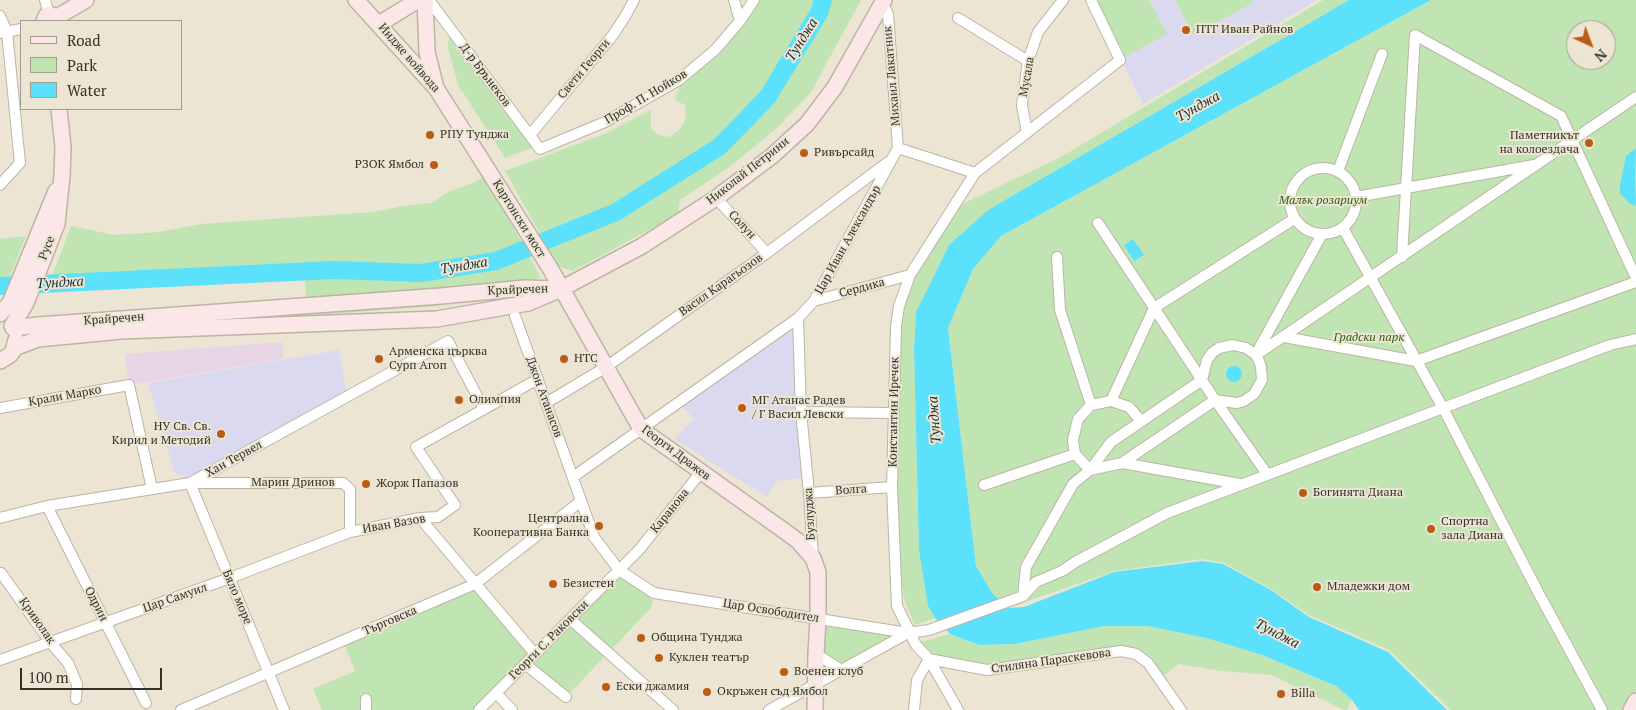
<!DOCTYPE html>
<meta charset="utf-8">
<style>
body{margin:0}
#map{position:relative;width:1636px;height:710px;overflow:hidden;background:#ece5d3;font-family:"PT Serif",serif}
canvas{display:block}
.legend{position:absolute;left:20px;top:20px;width:162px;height:90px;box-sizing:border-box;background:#ece5d3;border:1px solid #a29d8f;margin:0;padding:6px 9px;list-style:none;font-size:15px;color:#33312a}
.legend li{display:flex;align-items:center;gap:10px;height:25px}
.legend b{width:25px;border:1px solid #a29d8f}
.north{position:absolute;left:1566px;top:20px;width:50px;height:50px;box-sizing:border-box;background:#ece5d3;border:1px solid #a29d8f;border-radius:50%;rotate:137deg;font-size:14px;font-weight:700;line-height:20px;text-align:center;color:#33312a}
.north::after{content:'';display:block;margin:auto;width:18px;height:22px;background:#bb5c15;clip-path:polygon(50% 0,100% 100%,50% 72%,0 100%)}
.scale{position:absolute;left:20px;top:668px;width:142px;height:22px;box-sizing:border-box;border:2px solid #33312a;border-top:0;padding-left:6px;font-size:15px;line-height:18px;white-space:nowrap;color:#33312a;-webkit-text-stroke:4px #ece5d3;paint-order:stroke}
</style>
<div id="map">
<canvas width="1636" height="710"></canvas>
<ul class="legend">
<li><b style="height:6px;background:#fbe7e8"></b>Road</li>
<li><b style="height:14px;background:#c0e4b2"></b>Park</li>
<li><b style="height:14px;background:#5ce1fc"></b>Water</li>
</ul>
<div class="north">N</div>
<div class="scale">100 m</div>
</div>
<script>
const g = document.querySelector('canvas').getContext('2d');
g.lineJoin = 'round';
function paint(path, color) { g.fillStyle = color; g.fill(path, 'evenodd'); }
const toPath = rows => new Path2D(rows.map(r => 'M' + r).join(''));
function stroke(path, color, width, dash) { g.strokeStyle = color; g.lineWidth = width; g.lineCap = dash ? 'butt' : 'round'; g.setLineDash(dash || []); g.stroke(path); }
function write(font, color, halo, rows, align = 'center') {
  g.font = font + ' "PT Serif",serif'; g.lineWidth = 4; g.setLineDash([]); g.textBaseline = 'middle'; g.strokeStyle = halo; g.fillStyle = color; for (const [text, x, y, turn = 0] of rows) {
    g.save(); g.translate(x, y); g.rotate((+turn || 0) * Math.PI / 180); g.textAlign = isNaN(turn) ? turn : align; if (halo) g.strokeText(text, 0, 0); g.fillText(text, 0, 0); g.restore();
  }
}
paint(toPath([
 [282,342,283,359,129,385,125,354]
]), '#e7d5e6');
paint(toPath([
 [1091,0,1317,0,1143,104],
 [798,318,808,477,777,481,767,497,674,439,694,419,678,403],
 [339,350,347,396,190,483,174,471,148,383]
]), '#dbd9ef');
paint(toPath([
 [760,0,861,0,811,92,776,129,729,167,680,200,678,214,573,271,558,266,505,171,604,134,651,110,651,128,659,135,669,137,681,128,686,119,685,105,675,100,679,87,720,53,745,24],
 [1091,0,1149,0,1167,34,1120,60],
 [1175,0,1251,0,1253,3,1193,35],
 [1323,0,1349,0,988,210,949,245,916,312,914,348,919,551,928,606,935,618,915,625,905,602,900,576,896,488,899,327,910,283,956,207,1061,157],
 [1431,0,1636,0,1636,701,1631,710,1451,710,1389,650,1309,615,1271,589,1224,563,1202,559,1115,571,1008,608,993,594,976,566,948,327,973,269,1001,236],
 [1576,30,1606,30,1606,60,1576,60],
 [449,36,532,148,505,158,458,85,448,48],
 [485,176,541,278,422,295,307,304,305,276,47,290,71,226,114,235,159,232,202,224,373,212,403,206,431,203,450,191,473,183],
 [26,236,3,293,0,293,0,239],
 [436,303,440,306,120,329,134,324],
 [619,570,654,593,651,608,566,697,525,664,479,710,322,710,313,689,355,671,343,641,475,584,535,654],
 [818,618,908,633,840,669,816,654],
 [1104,626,1147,626,1206,638,1262,655,1336,686,1352,700,1347,710,1344,710,1272,675,1221,671,1179,664,1164,675,1150,657,1138,649,1120,646,987,665,932,654,920,642,950,634,979,645,1015,644]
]), '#c0e4b2');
paint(toPath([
 [1349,0,1431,0,1001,236,973,269,948,328,976,566,993,594,1008,608,1024,607,1114,572,1202,561,1223,564,1271,590,1309,617,1388,652,1447,710,1359,710,1352,700,1336,686,1262,655,1206,638,1147,626,1104,626,1015,644,979,645,950,634,935,618,928,606,919,551,914,348,916,312,949,245,988,210],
 [1636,148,1635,177,1636,206,1630,204,1620,193,1620,185,1626,156],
 [1133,239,1144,255,1134,261,1124,245],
 '1226 374a8 8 0 1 1 16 0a8 8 0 1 1-16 0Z'
]), '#5ce1fc');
stroke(toPath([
 [0,286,334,270,421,273,496,261,616,212,719,147,767,98,819,13,823,0]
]), '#5ce1fc', 18);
const street = toPath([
 [45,0,49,14],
 [429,0,540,149,605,122,679,80,715,50,740,21,754,0],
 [734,0,740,21],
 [880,7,886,10,888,14,898,148],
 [0,16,7,32,20,163,0,185],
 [958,18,1028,61],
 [0,33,21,29],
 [1027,133,1022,105,1028,61,1038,32,1063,0],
 [530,135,613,35,626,15,634,0],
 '1290 201a33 33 0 1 1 66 0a33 33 0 1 1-66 0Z',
 [1338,171,1382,54],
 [975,173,910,275,899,306,896,326,892,487,897,606,916,645,929,659,987,670,1121,651,1136,654,1148,663,1181,710],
 [1356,197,1534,165],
 [716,198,767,253],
 [1098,223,1215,400,1267,474],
 [1057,257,1060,310,1091,405],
 [1402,257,1415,35,1561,116,1636,278],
 [814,301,910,275],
 [515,316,594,537,619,570,654,593,908,633,929,630,1023,596,1036,582,1062,571,1077,561,1167,513,1443,408,1343,228],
 [798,318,801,412,809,493,813,558],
 [1284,337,1416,361,1636,282],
 [1233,345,1246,348,1256,355,1259,361,1261,367,1262,380,1254,394,1244,401,1237,403,1215,400,1122,463,1090,470,1111,442,1202,380,1207,360,1212,353,1219,348,1233,345],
 [1256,354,1322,234],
 [1256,355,1636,97],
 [1111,401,1154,308,1294,219],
 [546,403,606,367,767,253,888,162],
 [0,408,129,385,152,489],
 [801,412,893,413],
 [1122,463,1240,484],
 [573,477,767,340,798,318,814,301,898,148,975,173,1120,60,1091,0],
 [984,485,1075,454],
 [809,493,892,487],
 [47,506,146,703],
 [0,518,47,506,190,483,448,341,484,409],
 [420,518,535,654],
 [1,573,51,643,68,663,77,684,76,699],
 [1023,596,1026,567,1073,484,1090,470,1075,454,1073,440,1078,419,1091,405,1111,401,1129,407,1141,421],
 [570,619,673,710],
 [816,654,840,669],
 [929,659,958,710],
 [0,660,230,578,350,532,420,518,438,517,455,505,416,447,538,379],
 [525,664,566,697],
 [496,693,512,710],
 [181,710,475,584,581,501],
 [284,710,190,483,343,483,350,489,350,532],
 [366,710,366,699],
 [479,710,639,550,701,472],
 [769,710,908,633],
 [914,710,917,680,929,659],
 [1602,710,1538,592,1443,408,1610,345,1636,339]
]);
const secondary = toPath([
 [356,0,436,88,550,268,641,429,783,530,798,541,813,558,818,572,818,618,816,654,815,710],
 [425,0,427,52,435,84],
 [57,17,86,0],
 [44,21,46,16,49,14,57,17,58,21],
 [379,24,418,0],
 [0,314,10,303,56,191],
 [12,326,26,303,57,224,62,176,63,147,59,109],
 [13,328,38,325,441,296,525,288,557,289],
 [14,348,38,339,121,331,437,319,528,303,561,289,642,246,716,198,772,156,807,124,835,87,884,0],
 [0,361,10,355,13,351,16,340],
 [1631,710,1636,701]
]);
stroke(street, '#bcb5a4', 12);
stroke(secondary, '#bcb5a4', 18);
stroke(street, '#fff', 10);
stroke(secondary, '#fbe7e8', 15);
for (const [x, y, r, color] of [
 [1186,30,5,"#bb5c15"],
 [430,135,5,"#bb5c15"],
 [1589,143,5,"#bb5c15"],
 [804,153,5,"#bb5c15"],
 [434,165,5,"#bb5c15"],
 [379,359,5,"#bb5c15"],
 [564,359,5,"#bb5c15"],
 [459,400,5,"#bb5c15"],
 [742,408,5,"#bb5c15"],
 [221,434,5,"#bb5c15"],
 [366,484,5,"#bb5c15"],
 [1303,493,5,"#bb5c15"],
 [599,526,5,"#bb5c15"],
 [1431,529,5,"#bb5c15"],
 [553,584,5,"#bb5c15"],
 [1317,587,5,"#bb5c15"],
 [641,638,5,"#bb5c15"],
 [659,658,5,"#bb5c15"],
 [784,672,5,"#bb5c15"],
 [606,687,5,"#bb5c15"],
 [707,692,5,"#bb5c15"],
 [1281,694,5,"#bb5c15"]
]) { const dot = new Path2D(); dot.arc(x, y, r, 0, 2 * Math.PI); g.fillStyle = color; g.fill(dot); stroke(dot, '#ece5d3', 2); }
write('12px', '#33312a', '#ece5d3', [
 ["ПТГ Иван Райнов",1196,30],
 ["РПУ Тунджа",440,135],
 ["Паметникът",1579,136,"right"],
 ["на колоездача",1579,150,"right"],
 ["Ривърсайд",814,153],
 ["РЗОК Ямбол",424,165,"right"],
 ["Арменска църква",389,352],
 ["Сурп Агоп",389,366],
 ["НТС",574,359],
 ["Олимпия",469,400],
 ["МГ Атанас Радев",752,401],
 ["/ Г Васил Левски",752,415],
 ["НУ Св. Св.",211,427,"right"],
 ["Кирил и Методий",211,441,"right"],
 ["Жорж Папазов",376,484],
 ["Богинята Диана",1313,493],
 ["Централна",589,519,"right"],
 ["Кооперативна Банка",589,533,"right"],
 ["Спортна",1441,522],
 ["зала Диана",1441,536],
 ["Безистен",563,584],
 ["Младежки дом",1327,587],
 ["Община Тунджа",651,638],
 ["Куклен театър",669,658],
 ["Военен клуб",794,672],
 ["Ески джамия",616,687],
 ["Окръжен съд Ямбол",717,692],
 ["Billa",1291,694]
], 'left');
write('12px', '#33312a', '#ece5d3', [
 ["Индже войвода",409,58,49],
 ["Свети Георги",584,69,-50],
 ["Д-р Брънеков",485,75,53],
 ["Михаил Лакатник",892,76,-95],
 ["Мусала",1027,77,-80],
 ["Проф. П. Нойков",646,97,-31],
 ["Николай Петрини",748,171,-38],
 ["Каргонски мост",519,219,58],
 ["Солун",742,225,47],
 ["Цар Иван Александър",848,240,-61],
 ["Русе",47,248,-69],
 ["Васил Карагьозов",721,285,-35],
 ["Сердика",862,288,-15],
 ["Крайречен",518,290,-2],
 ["Крайречен",114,319,-4],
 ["Крали Марко",65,396,-10],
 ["Джон Атанасов",544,397,70],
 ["Константин Иречек",894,412,-89],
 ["Георги Дражев",676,453,37],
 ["Хан Тервел",234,459,-29],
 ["Марин Дринов",293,483],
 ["Волга",851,490,-4],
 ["Каранова",670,511,-51],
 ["Бузлуджа",810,514,-93],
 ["Иван Вазов",394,524,-10],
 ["Бяло море",237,597,67],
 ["Цар Самуил",175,598,-19],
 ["Одрин",96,604,63],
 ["Цар Освободител",771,611,9],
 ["Криволак",37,621,55],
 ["Търговска",390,621,-23],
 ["Георги С. Раковски",549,640,-45],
 ["Стиляна Параскевова",1051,661,-8]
]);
write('italic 12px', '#2d6010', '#ece5d3', [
 ["Малък розариум",1323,201],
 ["Градски парк",1369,338]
]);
write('italic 14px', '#1a3136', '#ece5d3', [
 ["Тунджа",802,40,-58],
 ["Тунджа",1198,107,-29],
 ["Тунджа",464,266,-9],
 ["Тунджа",60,283,-3],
 ["Тунджа",935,420,-94],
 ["Тунджа",1277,634,27]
]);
</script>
